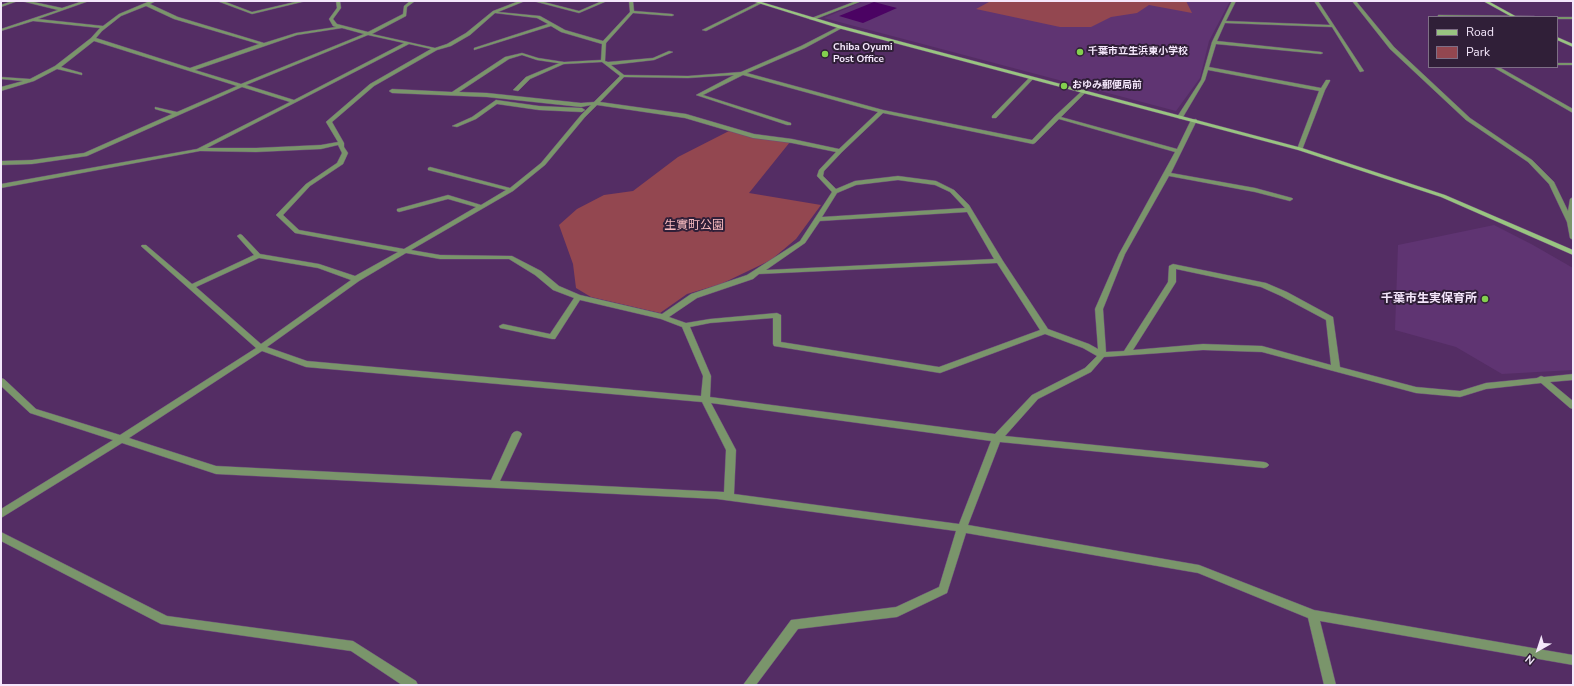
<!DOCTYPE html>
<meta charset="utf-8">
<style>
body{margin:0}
#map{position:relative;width:1574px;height:686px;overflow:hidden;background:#542d64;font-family:"Nunito Sans",sans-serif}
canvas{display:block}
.frame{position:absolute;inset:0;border:2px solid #f4e7fb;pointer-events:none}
.legend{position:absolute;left:1428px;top:16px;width:130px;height:52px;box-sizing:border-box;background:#301f38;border:1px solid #7e6f86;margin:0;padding:5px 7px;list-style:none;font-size:12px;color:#f4e7fb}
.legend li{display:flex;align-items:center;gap:8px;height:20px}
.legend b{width:20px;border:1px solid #7e6f86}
.north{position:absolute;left:1518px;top:630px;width:40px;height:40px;-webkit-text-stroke:3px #301f38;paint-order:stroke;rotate:219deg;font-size:11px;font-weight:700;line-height:16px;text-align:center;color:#f4e7fb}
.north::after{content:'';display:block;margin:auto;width:14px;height:18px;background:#f4e7fb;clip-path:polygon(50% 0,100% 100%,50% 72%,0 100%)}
</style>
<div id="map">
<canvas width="1574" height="686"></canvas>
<div class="frame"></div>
<ul class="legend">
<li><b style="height:5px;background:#99c481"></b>Road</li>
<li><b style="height:11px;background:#934750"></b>Park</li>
</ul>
<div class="north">N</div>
</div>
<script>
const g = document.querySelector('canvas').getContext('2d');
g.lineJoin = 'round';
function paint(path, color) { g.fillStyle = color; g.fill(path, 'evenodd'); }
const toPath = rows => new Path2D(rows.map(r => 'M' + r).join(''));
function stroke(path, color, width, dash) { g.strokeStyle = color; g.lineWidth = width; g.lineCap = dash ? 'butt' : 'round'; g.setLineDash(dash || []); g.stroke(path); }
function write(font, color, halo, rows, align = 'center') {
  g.font = font + ' "Nunito Sans","Noto Sans JP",sans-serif'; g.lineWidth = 4; g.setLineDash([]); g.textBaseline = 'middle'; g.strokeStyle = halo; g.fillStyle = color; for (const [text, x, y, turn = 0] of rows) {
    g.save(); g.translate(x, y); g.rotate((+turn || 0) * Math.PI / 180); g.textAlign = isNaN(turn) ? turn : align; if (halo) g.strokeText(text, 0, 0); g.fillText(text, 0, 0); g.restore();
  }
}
paint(toPath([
 [864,1,1230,1,1209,41,1200,78,1176,111,824,18],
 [1494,225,1533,245,1573,268,1573,370,1502,374,1456,347,1395,330,1398,245]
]), '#5f3472');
paint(toPath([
 [986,1,1186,1,1192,13,1149,5,1137,13,1111,17,1091,27,1060,27,976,9,989,2],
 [729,131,790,142,749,193,821,205,796,239,771,260,721,284,687,294,660,313,591,297,576,288,573,264,559,225,577,209,604,195,633,191,678,157]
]), '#934750');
paint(toPath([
 [874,2,897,8,863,23,839,16]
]), '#4b0363');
const lane = toPath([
 [562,62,566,63,530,79,518,91,513,90,526,77,562,62]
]);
const street = toPath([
 [12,1,18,1,1,7,1,5,12,1],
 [21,1,29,1,62,8,83,1,89,1,38,19,103,26,119,14,150,1,156,1,150,4,178,17,264,43,296,33,336,27,333,26,329,19,337,8,336,1,340,1,341,8,333,19,337,24,368,32,403,14,404,6,410,1,415,1,407,7,406,16,372,34,435,48,447,44,466,33,493,11,519,1,525,1,498,12,540,16,565,30,603,41,630,12,629,1,633,1,634,11,672,14,674,15,672,16,633,13,606,43,605,61,608,62,653,58,669,51,673,52,654,60,611,65,624,75,688,76,741,72,801,46,840,26,842,27,842,28,805,48,747,73,883,110,1032,140,1055,116,1084,89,1087,91,1061,117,1177,149,1191,120,1196,119,1197,120,1171,173,1255,188,1292,198,1293,199,1290,201,1255,192,1169,176,1125,254,1103,309,1106,352,1124,351,1168,282,1169,266,1173,264,1266,283,1287,292,1333,317,1340,367,1416,387,1460,391,1486,383,1537,378,1541,376,1544,377,1573,374,1573,380,1550,382,1573,401,1573,409,1570,408,1541,383,1486,389,1460,397,1416,393,1262,352,1203,350,1104,357,1091,372,1038,399,1005,436,1264,462,1267,463,1269,465,1267,467,1264,468,1000,442,968,525,1199,565,1314,610,1573,655,1573,665,1320,621,1336,685,1324,685,1308,618,1198,573,966,533,947,593,897,617,798,629,756,685,743,685,791,620,896,607,939,587,956,531,717,499,216,474,122,443,1,518,1,509,113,440,30,413,1,386,1,378,4,379,36,409,120,435,256,348,142,247,141,246,142,245,146,245,192,284,254,255,237,236,240,234,242,235,260,254,319,264,355,276,398,252,295,233,276,215,306,184,337,163,342,153,338,145,321,149,256,152,200,151,1,188,1,184,197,149,290,102,242,87,87,156,32,164,1,165,1,161,32,160,84,153,172,114,155,109,155,107,177,112,237,86,94,41,61,67,82,73,82,75,57,69,34,81,1,91,1,87,23,81,1,79,1,77,30,79,55,66,91,38,100,28,33,21,1,31,1,29,58,10,21,1],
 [146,6,174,19,259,44,190,68,96,38,102,31,121,16,146,6],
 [495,13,537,18,548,24,474,48,474,50,551,26,561,32,602,44,601,60,564,62,538,58,522,53,505,57,452,92,392,89,389,91,392,93,487,97,581,107,591,105,581,115,541,163,510,188,430,167,428,168,428,170,506,190,481,205,448,195,397,209,397,211,399,212,448,199,476,207,404,249,299,230,283,215,310,186,343,164,348,153,344,147,344,143,332,122,374,86,437,50,451,46,470,35,495,13],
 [342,28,364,34,241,84,195,70,297,35,342,28],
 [368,35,404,43,294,100,246,85,368,35],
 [409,44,431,49,370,84,327,121,326,122,338,142,321,145,256,148,207,148,409,44],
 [522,55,537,60,564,64,602,62,620,76,594,102,581,103,487,93,459,92,509,59,522,55],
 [734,75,696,95,787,125,791,125,791,123,703,95,743,75,878,112,839,149,792,139,754,134,686,114,600,102,624,77,688,78,734,75],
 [597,105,685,118,753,138,792,143,836,152,819,170,817,176,832,192,800,241,747,275,691,294,662,314,580,295,559,286,541,271,512,256,440,255,411,250,513,191,545,165,585,117,597,105],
 [883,113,1033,144,1035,143,1059,119,1175,152,1119,254,1095,309,1098,349,1089,344,1048,329,1003,261,969,205,954,190,936,181,898,176,855,181,836,189,823,176,824,171,842,152,883,113],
 [898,180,935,185,950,192,965,208,822,217,837,193,856,185,898,180],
 [967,212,994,259,766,270,805,243,820,221,967,212],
 [406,253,440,259,509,259,535,275,553,290,574,298,550,334,503,324,499,326,500,328,552,339,555,339,580,300,661,319,682,327,703,376,701,396,307,361,267,347,359,281,406,253],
 [259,258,318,268,351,280,261,344,196,287,259,258],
 [997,263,1040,330,939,367,781,342,781,315,777,313,710,319,686,323,669,317,697,298,753,279,759,274,997,263],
 [1176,269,1261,287,1281,296,1326,320,1331,365,1262,346,1203,344,1133,350,1176,282,1176,269],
 [773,318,773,344,774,346,940,373,1045,334,1083,348,1097,356,1085,368,1032,395,995,434,710,397,711,376,690,327,710,323,773,318],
 [262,351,306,367,702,402,726,450,724,492,500,481,522,434,520,432,517,431,514,432,512,434,491,480,216,466,129,438,262,351],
 [711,403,991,441,959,524,734,494,736,450,711,403],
 [217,1,223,1,252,12,299,1,306,1,252,14,217,1],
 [533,1,540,1,579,11,602,1,607,1,579,13,533,1],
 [856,1,862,1,813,20,809,19,856,1],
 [1232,1,1236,1,1226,21,1330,25,1314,1,1318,1,1364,71,1360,72,1332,27,1225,23,1217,41,1321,52,1323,53,1321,54,1216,44,1209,67,1321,88,1326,80,1330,80,1330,81,1325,90,1302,150,1297,149,1319,91,1208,70,1205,80,1183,117,1180,119,1177,117,1201,80,1212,42,1232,1],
 [1352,1,1356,1,1394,47,1470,118,1532,160,1554,182,1568,211,1570,199,1573,197,1573,240,1570,238,1567,222,1549,184,1528,162,1466,120,1390,49,1352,1],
 [759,2,762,3,706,31,702,30,759,2],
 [1440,15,1534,16,1536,17,1438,17,1438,15,1440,15],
 [1556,17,1573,17,1573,19,1557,19,1557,17,1556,17],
 [1557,63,1573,63,1573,65,1557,65,1557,63],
 [1493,67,1499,67,1573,109,1573,113,1493,67],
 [1030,77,1034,78,996,118,992,118,992,116,1030,77],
 [496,100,539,106,582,108,585,110,582,112,539,110,497,104,476,119,457,127,452,126,472,117,496,100],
 [1,532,167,616,353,641,416,681,418,685,402,685,351,651,161,624,1,541,1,532]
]);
const secondary = toPath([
 [752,1,758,1,842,26,1302,148,1445,195,1573,250,1573,255,1441,197,1298,150,838,28,752,1],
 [1483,1,1488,1,1517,17,1512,17,1483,1],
 [1557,37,1573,44,1573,47,1557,40,1557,37]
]);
stroke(lane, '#6e4b7c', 1);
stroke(street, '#6e4b7c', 1);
stroke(secondary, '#6e4b7c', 1);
paint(lane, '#7a956b');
paint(street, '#7a956b');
paint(secondary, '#99c481');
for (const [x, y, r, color] of [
 [1080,52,4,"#83d04e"],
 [825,54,4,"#83d04e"],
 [1064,86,4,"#83d04e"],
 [1485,299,4,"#83d04e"]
]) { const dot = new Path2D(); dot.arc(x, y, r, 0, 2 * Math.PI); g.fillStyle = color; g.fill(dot); stroke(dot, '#301f38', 1.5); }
write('bold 10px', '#f4e7fb', '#301f38', [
 ["Chiba Oyumi",833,48],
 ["Post Office",833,60],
 ["千葉市立生浜東小学校",1088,52],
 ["おゆみ郵便局前",1072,86]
], 'left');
write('12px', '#fabcc0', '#301f38', [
 ["生實町公園",694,226]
]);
write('bold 12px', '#f4e7fb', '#301f38', [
 ["千葉市生実保育所",1477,299]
], 'right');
</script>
